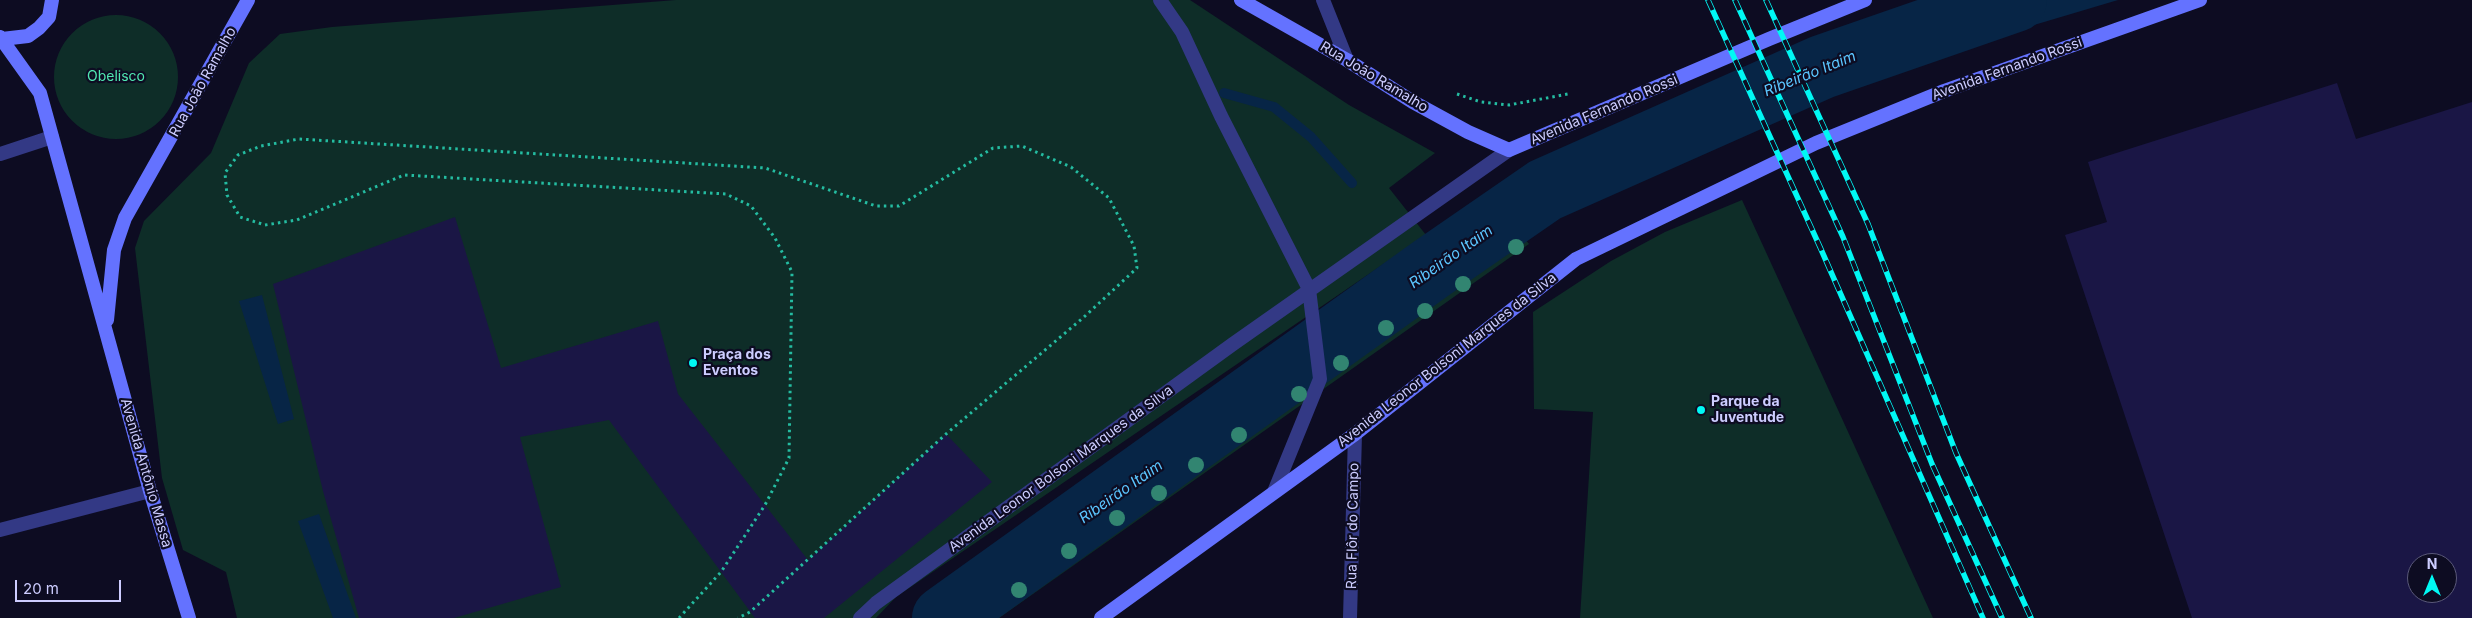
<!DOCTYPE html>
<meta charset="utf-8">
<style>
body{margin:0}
#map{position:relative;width:2472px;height:618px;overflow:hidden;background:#0d0c22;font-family:Inter,sans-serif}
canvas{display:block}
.north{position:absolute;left:2407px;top:553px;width:50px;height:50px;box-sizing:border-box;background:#0d0c22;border:1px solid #5a597a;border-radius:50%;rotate:0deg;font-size:14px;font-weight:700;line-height:20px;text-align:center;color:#cdcdff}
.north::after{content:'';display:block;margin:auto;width:18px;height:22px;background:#00f8f4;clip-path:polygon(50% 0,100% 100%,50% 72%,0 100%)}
.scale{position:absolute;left:15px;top:580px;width:106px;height:22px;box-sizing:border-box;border:2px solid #cdcdff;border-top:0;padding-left:6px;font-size:15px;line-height:18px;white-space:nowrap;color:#cdcdff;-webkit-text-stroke:4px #0d0c22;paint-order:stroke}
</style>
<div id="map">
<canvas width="2472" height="618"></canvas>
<div class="north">N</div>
<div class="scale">20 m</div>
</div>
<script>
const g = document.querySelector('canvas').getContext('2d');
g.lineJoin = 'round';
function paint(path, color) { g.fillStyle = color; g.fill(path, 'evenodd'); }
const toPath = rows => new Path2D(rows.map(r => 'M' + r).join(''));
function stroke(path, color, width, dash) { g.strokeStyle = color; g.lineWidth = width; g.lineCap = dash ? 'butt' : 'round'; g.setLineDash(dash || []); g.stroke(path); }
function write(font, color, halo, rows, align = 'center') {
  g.font = font + ' Inter,sans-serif'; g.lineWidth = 4.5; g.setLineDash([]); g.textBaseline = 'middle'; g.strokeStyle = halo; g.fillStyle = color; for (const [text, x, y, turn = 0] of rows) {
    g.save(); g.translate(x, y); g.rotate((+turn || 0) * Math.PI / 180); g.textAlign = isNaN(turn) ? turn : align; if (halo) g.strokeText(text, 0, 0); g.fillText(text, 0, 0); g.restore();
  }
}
paint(toPath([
 [676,0,1190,0,1349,105,1435,153,1389,188,1426,235,896,597,876,618,237,618,226,572,183,550,162,478,135,248,144,221,211,153,249,63,280,34,332,27],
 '54 77a62 62 0 1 1 124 0a62 62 0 1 1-124 0Z',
 [1742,200,1765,250,1933,618,1580,618,1593,412,1534,409,1533,312,1611,261,1665,232],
 [1521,234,1529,244,999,618,969,618]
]), '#0e2d28');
paint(toPath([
 [1941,0,2118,0,1987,39,1831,93,1813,48],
 [262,295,294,419,278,424,239,301],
 [319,514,356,618,333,618,298,521]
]), '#072546');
stroke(toPath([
 [1224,93,1274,107,1311,137,1352,183]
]), '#072546', 10);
stroke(toPath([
 [944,618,1432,268,1545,190,1822,67,2015,0]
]), '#072546', 64);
paint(toPath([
 [2337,83,2356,139,2472,102,2472,618,2192,618,2065,235,2107,222,2088,162],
 [2417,563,2447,563,2447,593,2417,593],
 [455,217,501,368,658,321,678,394,808,560,946,434,992,482,824,618,755,618,609,420,520,437,561,587,454,618,359,618,323,491,273,284]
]), '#1a1645');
stroke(toPath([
 [1457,94,1481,102,1509,105,1568,94],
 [679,618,721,572,765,505,789,458,792,272,775,238,751,206,726,194,404,175,297,220,265,225,240,217,227,195,225,173,238,155,261,146,299,139,765,168,876,206,899,206,993,148,1022,146,1071,167,1109,198,1134,246,1137,268,1084,317,946,434,750,612,738,618]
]), '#24bca1', 3, [2.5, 4]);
stroke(toPath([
 [0,154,52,137]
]), '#333985', 14);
stroke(toPath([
 [1160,0,1182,32,1221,116,1309,289,1320,379,1274,492],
 [1323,0,1347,60],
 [0,530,150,491],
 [860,618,876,603,1233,344,1509,150],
 [1350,618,1355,434]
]), '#333985', 14);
stroke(toPath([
 [1241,0,1347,60,1413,102,1468,132,1509,150,1769,39,1865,0],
 [0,37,40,93,150,491,189,618],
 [2,39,28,36,39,28,49,17,52,0],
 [107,320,114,250,125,218,248,0],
 [1101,618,1355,434,1576,259,1816,143,1944,91,2200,0]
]), '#6472ff', 14);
const rail = toPath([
 [1708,0,1820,247,1983,618],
 [1735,0,1843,237,1932,464,2002,618],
 [1766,0,1868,224,1956,453,2031,618]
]);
stroke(rail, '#00f8f4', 5.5);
stroke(rail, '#0d0c22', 4, [11]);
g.fillStyle = '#328571';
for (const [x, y] of [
 [1516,247],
 [1463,284],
 [1425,311],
 [1386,328],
 [1341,363],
 [1299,394],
 [1239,435],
 [1196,465],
 [1159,493],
 [1117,518],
 [1069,551],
 [1019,590]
]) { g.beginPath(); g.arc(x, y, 8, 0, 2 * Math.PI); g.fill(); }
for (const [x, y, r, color] of [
 [693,363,5,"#00f8f4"],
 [1701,410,5,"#00f8f4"]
]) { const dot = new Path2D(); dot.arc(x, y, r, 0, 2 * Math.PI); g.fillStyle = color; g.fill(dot); stroke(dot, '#0d0c22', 2); }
write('14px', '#cdcdff', '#0d0c22', [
 ["Avenida Fernando Rossi",2007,69,-20],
 ["Rua João Ramalho",1374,77,31],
 ["Rua João Ramalho",203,82,-61],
 ["Avenida Fernando Rossi",1604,110,-23],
 ["Avenida Leonor Bolsoni Marques da Silva",1447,360,-38],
 ["Avenida Leonor Bolsoni Marques da Silva",1061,469,-36],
 ["Avenida Antônio Massa",146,473,74],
 ["Rua Flôr do Campo",1353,526,-89]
]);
write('14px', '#50e8b1', '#0d0c22', [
 ["Obelisco",116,77]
]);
write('bold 14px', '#cdcdff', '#0d0c22', [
 ["Praça dos",703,355],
 ["Eventos",703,371],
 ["Parque da",1711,402],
 ["Juventude",1711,418]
], 'left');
write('italic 15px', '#5bc6ff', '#0d0c22', [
 ["Ribeirão Itaim",1810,74,-22],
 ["Ribeirão Itaim",1451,257,-35],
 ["Ribeirão Itaim",1121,492,-35]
]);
</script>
